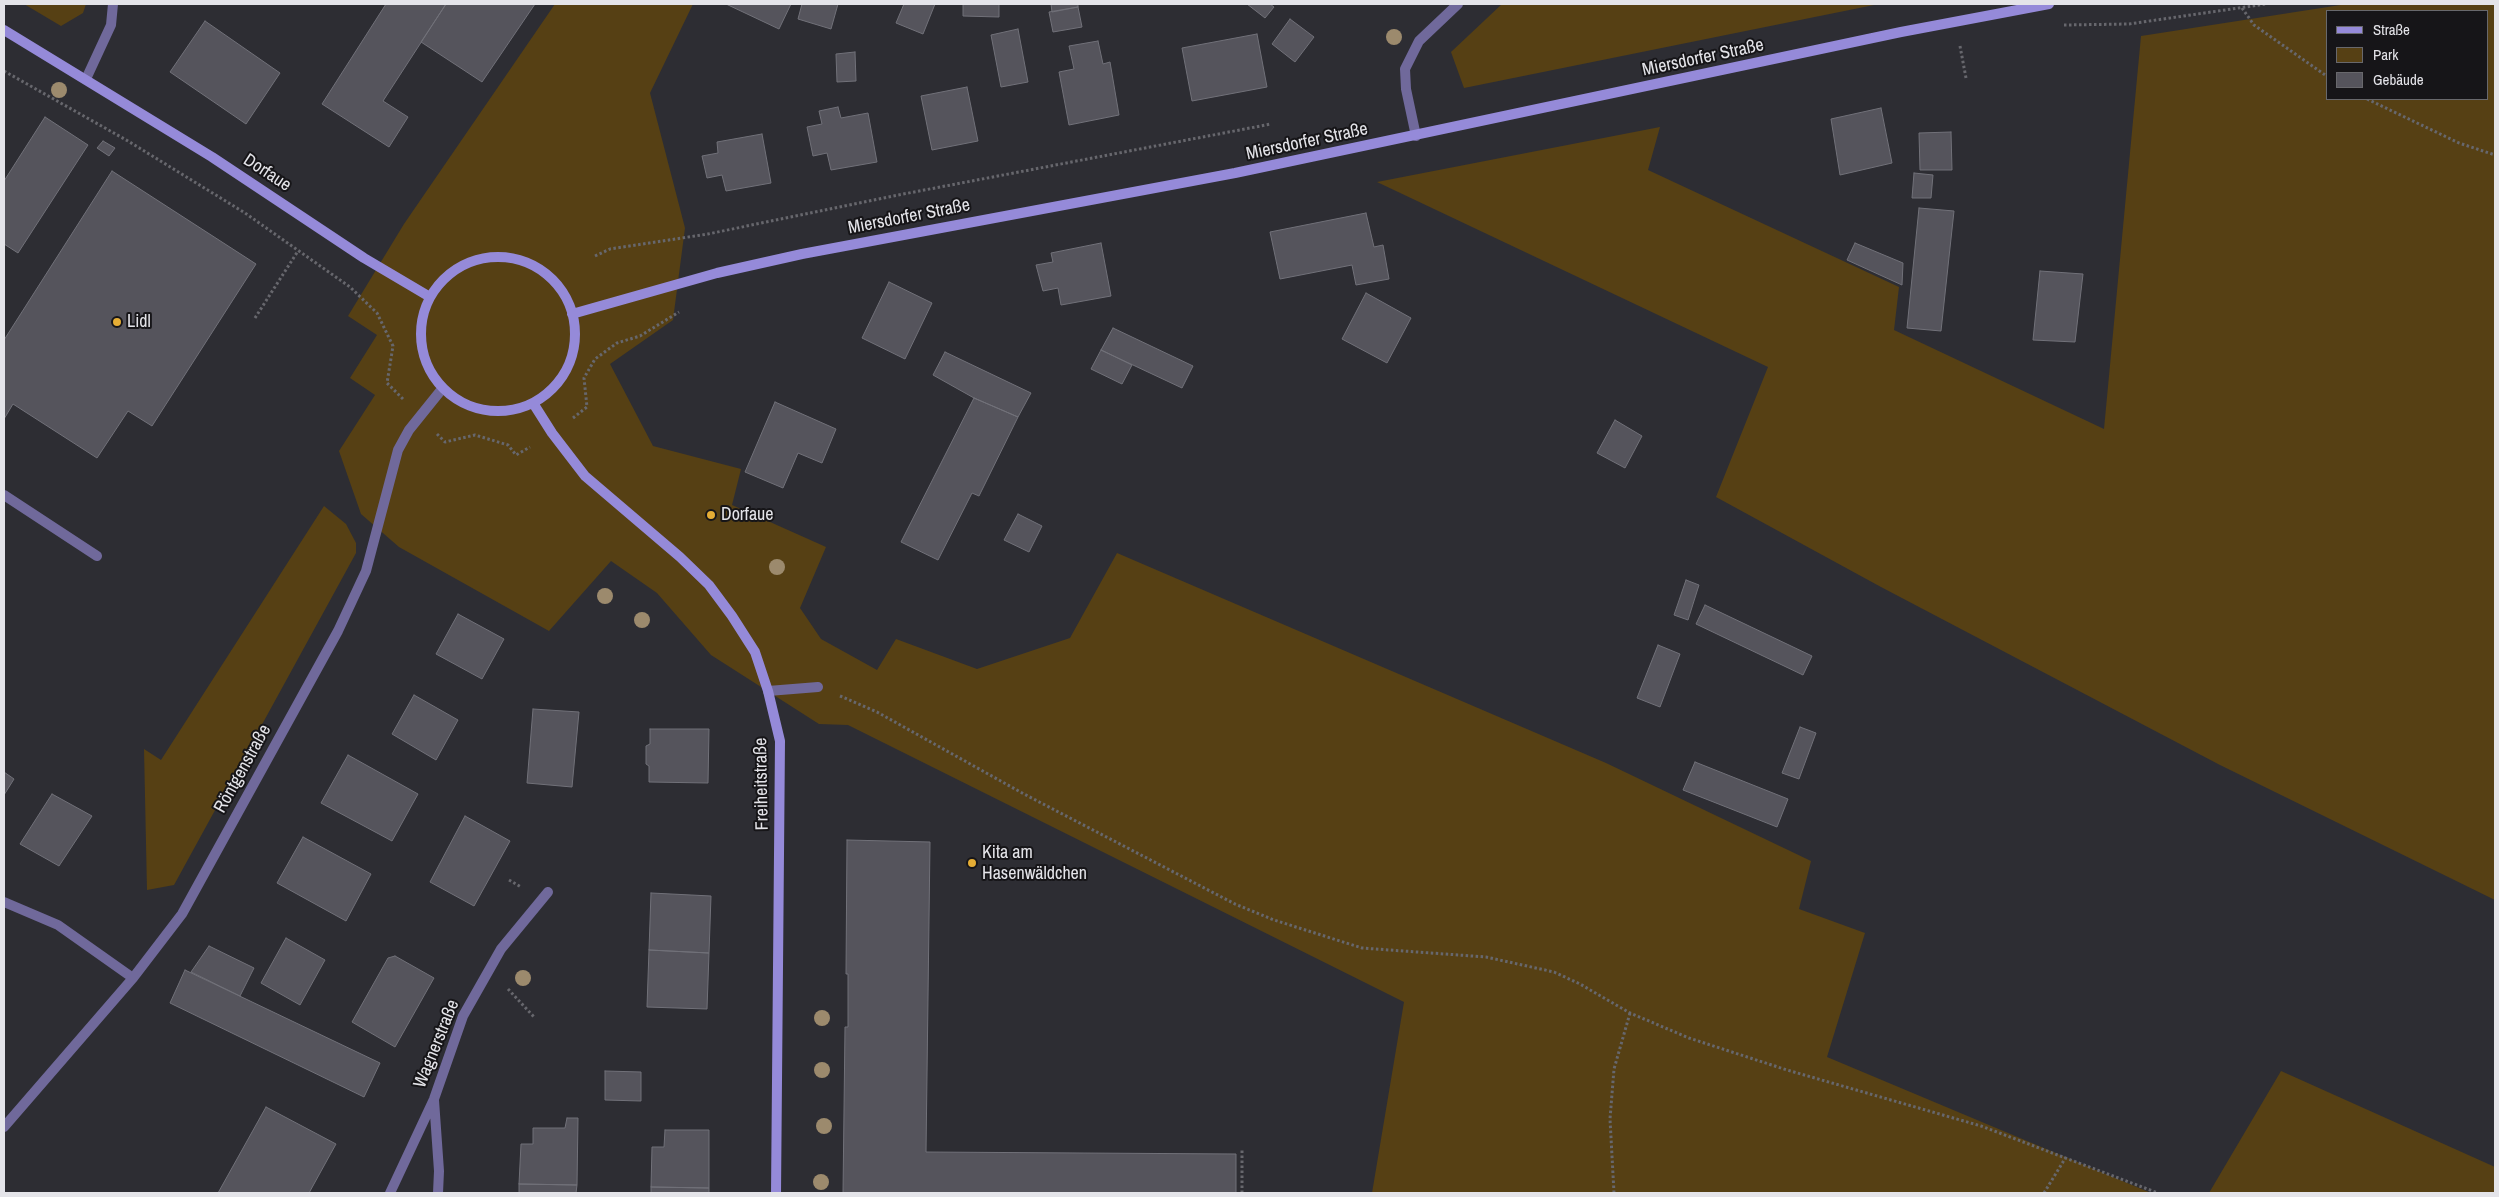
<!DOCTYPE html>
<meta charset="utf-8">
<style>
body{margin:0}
#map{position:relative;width:2499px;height:1197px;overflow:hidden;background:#2d2d33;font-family:"Archivo Narrow",sans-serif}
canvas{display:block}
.frame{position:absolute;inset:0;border:5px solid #e4e4e9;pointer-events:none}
.legend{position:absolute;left:2326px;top:10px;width:162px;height:90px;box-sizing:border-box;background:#161518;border:1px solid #68686c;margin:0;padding:6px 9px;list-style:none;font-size:15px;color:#e4e4e9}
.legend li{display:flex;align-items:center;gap:10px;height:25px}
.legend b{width:25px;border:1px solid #68686c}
</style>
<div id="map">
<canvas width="2499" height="1197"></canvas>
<div class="frame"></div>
<ul class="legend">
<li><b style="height:6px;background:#958ad9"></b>Straße</li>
<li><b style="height:14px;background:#564014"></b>Park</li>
<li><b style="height:14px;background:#55545c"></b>Gebäude</li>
</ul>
</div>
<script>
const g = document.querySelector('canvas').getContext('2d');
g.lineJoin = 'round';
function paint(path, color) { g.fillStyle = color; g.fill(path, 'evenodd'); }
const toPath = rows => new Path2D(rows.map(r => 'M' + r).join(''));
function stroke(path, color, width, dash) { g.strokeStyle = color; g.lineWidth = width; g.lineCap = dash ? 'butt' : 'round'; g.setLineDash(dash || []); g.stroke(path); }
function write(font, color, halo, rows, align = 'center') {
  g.font = font + ' "Archivo Narrow",sans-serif'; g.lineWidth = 4; g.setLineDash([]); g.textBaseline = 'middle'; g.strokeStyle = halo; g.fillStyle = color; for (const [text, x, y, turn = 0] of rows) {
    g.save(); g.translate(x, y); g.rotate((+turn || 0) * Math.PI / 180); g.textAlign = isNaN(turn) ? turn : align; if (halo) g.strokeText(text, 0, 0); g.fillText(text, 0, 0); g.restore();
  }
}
paint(toPath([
 [24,4,86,4,83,13,61,26],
 [555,4,693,4,650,93,685,228,673,320,610,364,653,446,741,469,732,505,826,547,800,608,821,639,877,670,896,639,977,669,1070,638,1117,553,1606,763,1811,861,1799,909,1865,933,1827,1057,2151,1193,1372,1193,1404,1002,848,725,819,724,711,655,657,593,611,561,549,631,399,547,361,514,339,451,375,395,350,378,377,335,348,316,404,224],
 [1502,4,1879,4,1464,88,1451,52],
 [2347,4,2495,4,2495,900,2220,765,1881,587,1716,497,1768,367,1377,182,1660,127,1648,170,1899,287,1894,330,2104,429,2141,36],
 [2488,11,2488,99,2328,99,2328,11],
 [324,506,346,524,356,543,356,553,174,885,147,890,144,749,161,760],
 [2281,1071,2495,1167,2495,1193,2209,1193]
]), '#564014');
const building = toPath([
 [386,4,446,4,383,101,408,117,389,147,322,104,386,4],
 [446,4,535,4,482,82,421,42,446,4],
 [726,4,791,4,779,29,726,4],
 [802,4,838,4,831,29,798,19,802,4],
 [904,4,935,4,923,34,896,23,904,4],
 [963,4,999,4,999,17,963,16,963,4],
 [1051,4,1078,4,1078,7,1052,12,1051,4],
 [1247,4,1270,4,1274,7,1265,18,1247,4],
 [1078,7,1082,27,1053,32,1049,12,1078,7],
 [1290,19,1314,37,1295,62,1272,44,1290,19],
 [205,21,280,73,246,124,170,72,205,21],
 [1018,29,1028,82,1001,87,991,35,1018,29],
 [1257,34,1267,87,1192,101,1182,48,1257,34],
 [1098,41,1103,64,1110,62,1119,115,1069,125,1059,72,1074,69,1069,46,1098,41],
 [855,52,856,81,837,82,836,54,855,52],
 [967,87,978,141,932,150,921,96,967,87],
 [838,107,841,118,868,113,877,162,831,170,827,153,813,156,807,127,822,124,819,111,838,107],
 [1881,108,1892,163,1840,175,1831,119,1881,108],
 [45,117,88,145,18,253,4,244,4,181,45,117],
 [1951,132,1952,170,1920,170,1919,133,1951,132],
 [762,134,771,183,726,191,722,175,707,178,702,156,718,153,717,142,762,134],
 [103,141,115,148,109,156,97,148,103,141],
 [112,171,256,264,152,426,128,411,97,458,13,404,4,419,4,340,112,171],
 [1914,173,1933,175,1931,198,1912,198,1914,173],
 [1919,208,1954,211,1941,331,1907,328,1919,208],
 [1366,213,1374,247,1383,245,1389,279,1356,285,1352,265,1280,279,1270,232,1366,213],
 [1101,243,1111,296,1061,305,1058,288,1043,291,1036,265,1053,262,1051,253,1101,243],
 [1855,243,1903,263,1902,285,1847,260,1855,243],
 [2040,271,2083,274,2075,342,2033,340,2040,271],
 [889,282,932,303,905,359,862,338,889,282],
 [1366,293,1411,318,1387,363,1342,339,1366,293],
 [1113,328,1193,366,1182,388,1101,350,1113,328],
 [1101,350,1132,365,1122,384,1091,369,1101,350],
 [945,352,1031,393,1018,417,974,398,933,375,945,352],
 [974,398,1018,417,979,496,972,493,938,560,901,542,974,398],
 [775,402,836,429,822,463,798,453,783,488,745,472,775,402],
 [1615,420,1642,436,1625,468,1597,453,1615,420],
 [1018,514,1042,526,1029,552,1004,540,1018,514],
 [1686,580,1699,585,1688,620,1674,615,1686,580],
 [1705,605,1812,656,1803,675,1696,624,1705,605],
 [458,614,504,639,482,679,436,654,458,614],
 [1658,645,1680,654,1660,707,1637,698,1658,645],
 [414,695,458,720,436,760,392,734,414,695],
 [533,709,579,712,572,787,527,783,533,709],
 [1800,727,1816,733,1799,779,1782,773,1800,727],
 [650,729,709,729,708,783,649,782,649,766,646,764,646,746,650,744,650,729],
 [348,755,418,794,392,841,321,803,348,755],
 [1695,762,1788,799,1777,827,1683,790,1695,762],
 [4,772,14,779,4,795,4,772],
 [52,794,92,816,59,866,20,844,52,794],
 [465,816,510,841,474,906,430,882,465,816],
 [303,837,371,874,346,921,277,883,303,837],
 [847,840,930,842,926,1152,1236,1154,1236,1193,843,1193,845,1027,848,1027,848,974,846,974,847,840],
 [651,893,711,896,709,953,649,950,651,893],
 [286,938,325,960,300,1005,261,983,286,938],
 [209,946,254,968,240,996,191,972,209,946],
 [649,950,709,953,707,1009,647,1007,649,950],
 [395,956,434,978,395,1047,352,1022,388,958,395,956],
 [185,970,380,1063,364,1097,170,1003,185,970],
 [605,1071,641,1072,641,1101,605,1100,605,1071],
 [266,1107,336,1144,309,1193,218,1193,266,1107],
 [567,1118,578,1118,577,1185,519,1184,521,1144,533,1144,533,1128,565,1128,567,1118],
 [665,1130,709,1130,709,1188,651,1187,652,1147,664,1147,665,1130],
 [519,1184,577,1185,576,1193,519,1193,519,1184],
 [651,1187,709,1188,709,1193,651,1193,651,1187]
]);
paint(building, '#55545c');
stroke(building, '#717179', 1);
stroke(toPath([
 [2242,8,2254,25,2328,77],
 [2064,25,2129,24,2266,4],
 [1960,46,1966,78],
 [4,71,128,141,245,213,350,287,377,313,393,346,387,383,403,399],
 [2367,99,2459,143,2495,155],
 [595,256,610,249,708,234,893,196,1271,124],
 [255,318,298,251],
 [573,418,587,407,584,378,595,359,617,343,640,336,679,312],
 [437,434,445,442,475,435,508,445,516,455,530,447],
 [840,696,877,712,1024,794,1235,904,1274,920,1362,948,1486,957,1554,972,1580,984,1630,1013,1689,1038,1787,1070,1981,1126,2158,1193],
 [509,880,521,887],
 [508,989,535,1018],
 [1242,1193,1242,1149],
 [1614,1193,1610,1119,1614,1069,1630,1013],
 [2044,1193,2066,1157]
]), '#67676d', 3, [2.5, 2.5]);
stroke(toPath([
 [4,495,97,556],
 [768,691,818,687]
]), '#70699b', 10);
stroke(toPath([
 [86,79,111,25,113,4],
 [1416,136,1406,89,1405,69,1419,41,1458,4],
 [4,902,58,925,133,978],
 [434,1100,439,1171,438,1193],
 [4,1127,133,978,182,914,338,631,366,571,398,450,409,430,442,389],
 [390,1193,434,1099,463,1016,501,949,548,892]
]), '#70699b', 10);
stroke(toPath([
 [4,30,212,157,364,258,430,297],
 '421 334a77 77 0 1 1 154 0a77 77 0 1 1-154 0Z',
 [572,314,717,273,802,254,1235,173,1901,32,2049,4],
 [533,403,552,433,585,476,680,557,709,585,732,616,755,652,768,691,780,741,776,1193]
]), '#958ad9', 10);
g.fillStyle = '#9c8a6d';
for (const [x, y] of [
 [1394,37],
 [59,90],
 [777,567],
 [605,596],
 [642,620],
 [523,978],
 [822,1018],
 [822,1070],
 [824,1126],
 [821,1182]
]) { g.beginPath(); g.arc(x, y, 8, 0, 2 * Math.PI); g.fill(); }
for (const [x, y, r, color] of [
 [117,322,5,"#e5ad35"],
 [711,515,5,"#e5ad35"],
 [972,863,5,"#e5ad35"]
]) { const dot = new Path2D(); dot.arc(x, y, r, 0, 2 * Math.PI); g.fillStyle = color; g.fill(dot); stroke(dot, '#161518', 2); }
write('18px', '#e4e4e9', '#161518', [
 ["Miersdorfer Straße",1703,58,-12],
 ["Miersdorfer Straße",1307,142,-12],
 ["Dorfaue",267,173,33],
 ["Miersdorfer Straße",909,217,-11],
 ["Röntgenstraße",243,769,-61],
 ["Freiheitstraße",762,784,-91],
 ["Wagnerstraße",437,1044,-68]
]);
write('18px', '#e4e4e9', '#161518', [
 ["Lidl",127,322],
 ["Dorfaue",721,515],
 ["Kita am",982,853],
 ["Hasenwäldchen",982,874]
], 'left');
</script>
